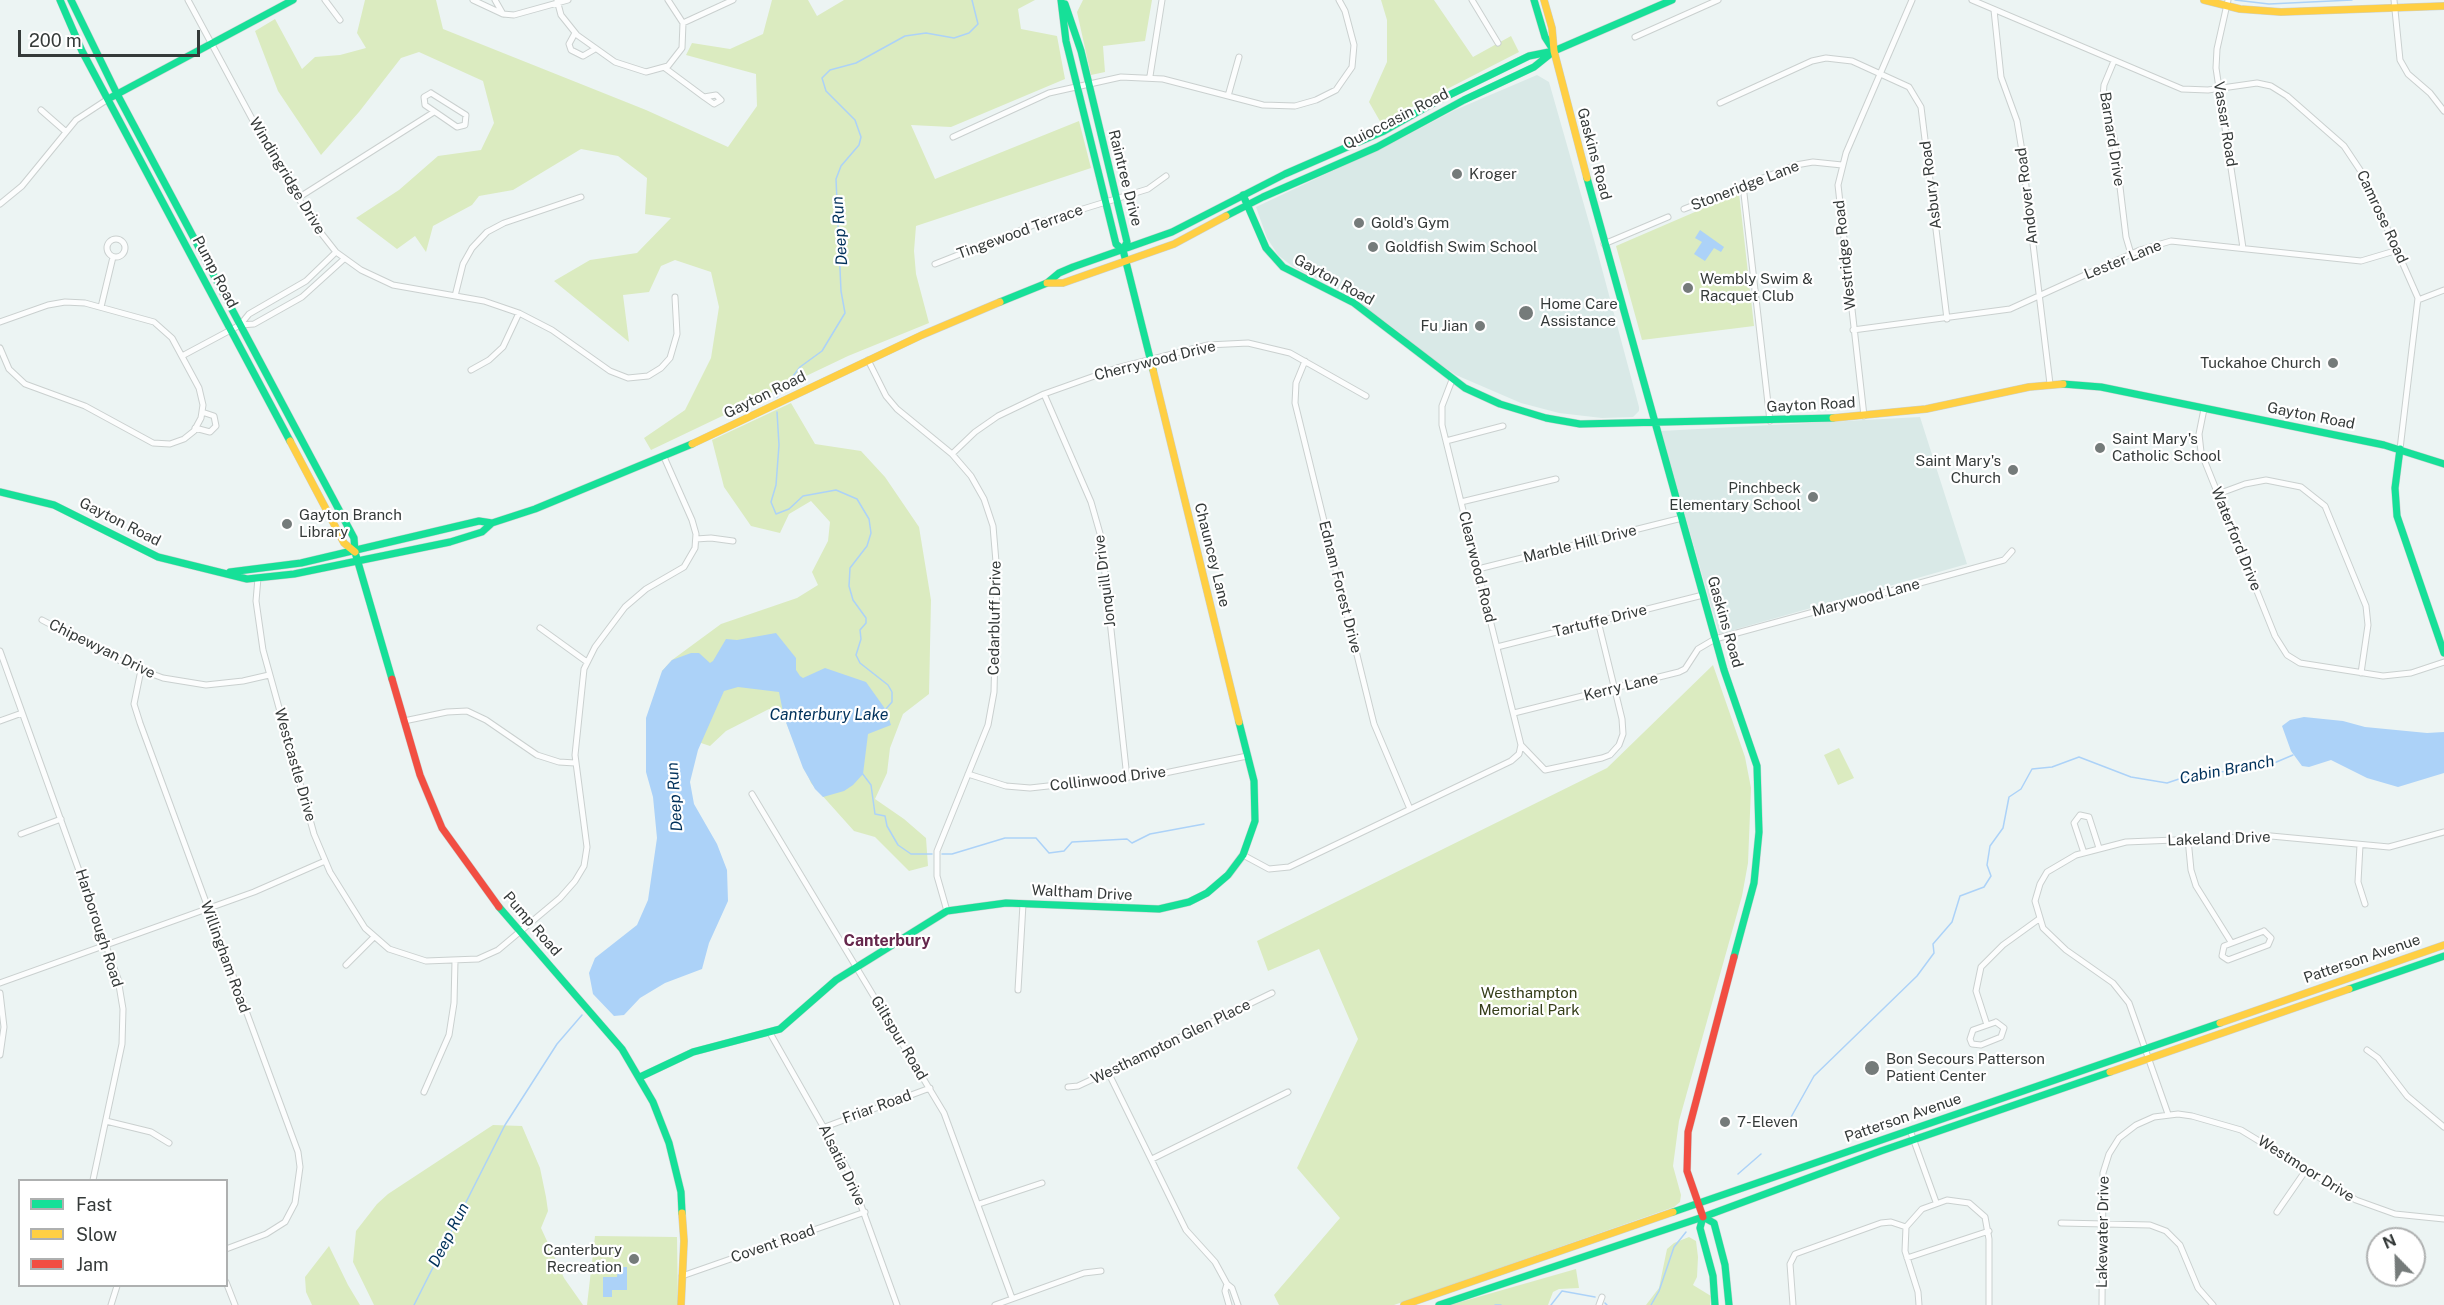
<!DOCTYPE html>
<style>
body{margin:0}
#map{position:relative;width:2444px;height:1305px;overflow:hidden;background:#ecf4f3;font-family:"Public Sans",sans-serif}
canvas{display:block}
.legend{position:absolute;left:18px;top:1179px;width:210px;height:108px;box-sizing:border-box;background:#fff;border:2px solid #aeb0b0;margin:0;padding:8px 10px;list-style:none;font-size:18px;color:#353a39}
.legend li{display:flex;align-items:center;gap:12px;height:30px}
.legend b{width:30px;border:2px solid #aeb0b0}
.north{position:absolute;left:2366px;top:1227px;width:60px;height:60px;box-sizing:border-box;background:#fff;border:2px solid #aeb0b0;border-radius:50%;rotate:337deg;font-size:16px;font-weight:700;line-height:24px;text-align:center;color:#353a39}
.north::after{content:'';display:block;margin:auto;width:21px;height:27px;background:#757b7a;clip-path:polygon(50% 0,100% 100%,50% 72%,0 100%)}
.scale{position:absolute;left:18px;top:30px;width:182px;height:27px;box-sizing:border-box;border:3px solid #353a39;border-top:0;padding-left:8px;font-size:18px;line-height:21px;white-space:nowrap;color:#353a39;-webkit-text-stroke:4px #fff;paint-order:stroke}
</style>
<div id="map">
<canvas width="2444" height="1305"></canvas>
<ul class="legend">
<li><b style="height:8px;background:#16e098"></b>Fast</li>
<li><b style="height:8px;background:#ffcf43"></b>Slow</li>
<li><b style="height:8px;background:#f24e42"></b>Jam</li>
</ul>
<div class="north">N</div>
<div class="scale">200 m</div>
</div>
<script>
const g = document.querySelector('canvas').getContext('2d');
g.lineJoin = 'round';
function paint(path, color) { g.fillStyle = color; g.fill(path, 'evenodd'); }
const toPath = rows => new Path2D(rows.map(r => 'M' + r).join(''));
function stroke(path, color, width, dash) { g.strokeStyle = color; g.lineWidth = width; g.lineCap = dash ? 'butt' : 'round'; g.setLineDash(dash || []); g.stroke(path); }
function write(font, color, halo, rows, align = 'center') {
  g.font = font + ' "Public Sans",sans-serif'; g.lineWidth = 4.5; g.setLineDash([]); g.textBaseline = 'middle'; g.strokeStyle = halo; g.fillStyle = color; for (const [text, x, y, turn = 0] of rows) {
    g.save(); g.translate(x, y); g.rotate((+turn || 0) * Math.PI / 180); g.textAlign = isNaN(turn) ? turn : align; if (halo) g.strokeText(text, 0, 0); g.fillText(text, 0, 0); g.restore();
  }
}
paint(toPath([
 [1537,75,1549,82,1598,254,1639,407,1639,411,1633,417,1602,418,1559,413,1521,403,1456,375,1420,351,1399,332,1345,293,1292,266,1278,255,1267,238,1256,207,1400,139,1455,110],
 [1920,417,1967,564,1719,634,1661,431]
]), '#d9e9e7');
paint(toPath([
 [365,0,436,0,443,29,646,110,728,147,757,106,756,74,686,55,692,43,730,49,763,34,772,0,808,0,817,16,844,0,1035,0,1018,9,1021,29,1057,36,1065,79,951,127,911,125,935,179,1079,121,1091,168,916,226,914,251,916,274,929,323,848,356,651,450,644,438,685,410,711,358,719,307,711,272,675,260,661,266,649,292,623,295,629,342,554,281,590,260,637,253,671,218,645,214,647,178,618,156,581,149,513,190,479,196,472,205,433,226,426,252,415,236,397,249,356,218,399,190,438,156,481,150,494,123,483,81,419,52,401,58,359,112,321,155,278,91,255,31,275,19,302,69,315,57,340,55,366,48,357,33],
 [1083,0,1152,0,1145,41,1103,46,1105,72,1091,75,1077,12],
 [1381,0,1434,0,1473,57,1511,36,1519,52,1381,123,1369,102,1387,62,1387,20],
 [1739,193,1754,326,1642,340,1616,246],
 [791,403,815,444,861,451,885,477,919,527,931,600,929,694,903,714,890,748,887,773,875,799,904,819,926,838,928,866,909,871,875,837,854,831,811,783,784,717,769,709,726,731,710,746,701,743,662,671,672,660,721,624,797,598,818,585,812,572,828,541,830,522,811,501,789,514,780,533,751,526,724,487,712,440],
 [1713,665,1745,757,1751,788,1748,863,1742,896,1679,1121,1673,1166,1681,1195,1680,1202,1674,1207,1394,1305,1279,1305,1274,1295,1340,1218,1297,1168,1358,1039,1319,949,1268,971,1257,941,1607,768],
 [1839,748,1854,778,1838,785,1824,755],
 [493,1125,522,1126,540,1168,546,1197,548,1211,541,1228,564,1278,583,1305,374,1305,353,1262,356,1231,377,1204,388,1194],
 [595,1236,677,1237,678,1305,587,1305],
 [1689,1237,1696,1241,1698,1257,1697,1277,1693,1285,1711,1296,1710,1305,1646,1305,1659,1288,1667,1249,1674,1243],
 [329,1246,348,1285,360,1305,312,1305,306,1292,305,1277],
 [1576,1269,1579,1288,1559,1289,1553,1292,1548,1305,1450,1305]
]), '#dbebc0');
paint(toPath([
 [1700,230,1724,247,1721,252,1714,248,1705,261,1694,254,1702,242,1695,238],
 [776,633,796,658,796,670,800,676,803,678,825,668,866,682,886,710,891,725,868,734,863,774,853,785,844,791,823,797,815,789,803,768,784,717,779,692,738,687,724,691,698,750,690,782,694,804,717,844,727,870,728,901,709,943,702,969,665,983,640,998,624,1015,614,1016,593,994,589,973,595,958,637,925,648,900,657,838,653,797,646,772,646,718,662,671,672,660,691,653,699,653,710,663,713,661,726,639,737,640],
 [2304,717,2343,721,2365,727,2427,733,2444,732,2444,773,2398,787,2367,778,2331,760,2309,767,2302,766,2291,751,2282,726,2290,720],
 [618,1267,627,1267,627,1290,612,1290,612,1297,603,1297,603,1277,617,1277]
]), '#acd2f8');
stroke(toPath([
 [2235,0,2269,4,2352,0],
 [777,397,800,367,822,351,845,313,841,291,836,179,841,166,859,145,861,137,855,120,826,91,822,78,830,70,856,63,905,36,926,33,954,38,969,33,978,24,972,0],
 [777,412,779,445,776,485,771,502,776,514,789,509,803,496,836,490,857,499,869,519,871,533,867,546,850,568,849,586,853,600,866,618,866,623,860,630,861,639,856,655,860,663,888,685,892,692,892,702,885,710],
 [862,773,871,785,875,814,885,816,887,826,898,845,911,854,932,854],
 [942,854,952,854,1005,838,1036,838,1049,853,1064,851,1072,842,1127,839,1132,843,1150,834,1204,824],
 [1790,1119,1814,1076,1917,976,1934,953,1933,944,1952,922,1960,896,1984,887,1991,876,1987,865,1990,846,2003,828,2009,797,2021,789,2032,769,2052,767,2079,757,2131,777,2167,783,2197,773,2236,771,2243,765,2267,766,2293,755],
 [1738,1174,1761,1154],
 [1605,1303,1607,1305],
 [414,1305,505,1125,557,1044,582,1015],
 [1495,1305,1501,1305],
 [1551,1305,1562,1291,1595,1297],
 [1651,1305,1659,1291,1674,1247,1686,1232]
]), '#acd2f8', 1.5);
const street = toPath([
 [188,0,264,141,314,224,336,252,361,270,393,285,484,301,519,313,552,330,610,371,628,378,648,376,661,368,670,358,677,334,675,297],
 [325,0,340,20],
 [473,0,503,14,495,0],
 [557,0,561,15,577,35,615,62,646,72,668,66,682,48,683,23,668,0],
 [1472,0,1498,43],
 [1972,0,2182,89,2208,90,2257,83,2271,86,2287,96,2344,146,2364,176,2418,298,2400,449],
 [2228,0,2217,49,2216,68,2243,248],
 [2394,0,2400,60,2408,74,2430,93,2444,111],
 [1994,10,2001,77,2017,121,2021,145,2050,384],
 [503,14,514,15,568,0],
 [683,23,733,0],
 [575,33,569,44,571,50,583,56,595,49],
 [1635,37,1718,0],
 [2114,61,2104,85,2103,96,2114,137,2126,237,2131,254],
 [665,68,704,97,716,95,721,100,714,104,704,97],
 [1150,76,1162,0],
 [431,93,466,115,465,125,457,127,425,105,424,97,431,93],
 [1228,96,1239,57],
 [1720,103,1812,61,1826,58,1852,61,1909,87,1921,107,1947,319],
 [41,110,65,131],
 [953,137,1049,93,1121,77,1163,79,1263,105,1295,106,1316,100,1336,90,1352,67,1354,45,1345,11,1339,0],
 [1743,185,1770,421],
 [298,198,434,112],
 [0,204,22,186,76,120,108,99],
 [1684,209,1796,165,1813,162,1842,165],
 '107 248a9 9 0 1 1 18 0a9 9 0 1 1-18 0Z',
 [1604,244,1668,217],
 [935,264,1044,221,1148,189,1166,176],
 [455,296,463,264,472,248,487,232,504,223,581,197],
 [2418,300,2444,290],
 [101,307,113,257],
 [0,322,48,305,65,302,85,303,154,322,172,338,199,388,203,405,201,418,194,431,184,439,170,444,153,443,85,406,25,384,9,369,0,348],
 [240,325,249,314,306,281,336,252],
 [1853,330,2010,309,2140,250,2171,241,2361,261,2398,250],
 [182,356,240,325,254,324,302,297,344,259],
 [868,360,886,396,897,409,952,454,971,476,984,499,993,526,997,574,994,692,988,725,937,851,937,876,947,911],
 [1305,361,1296,383,1295,403,1374,724,1410,809],
 [471,370,489,360,503,347,519,313],
 [1044,394,1091,502,1101,537,1127,778],
 [2204,409,2199,434,2201,452,2275,636,2287,655,2300,663,2383,676,2411,673,2444,662],
 [1864,416,1838,185,1846,153,1912,0],
 [195,428,210,432,216,426,214,416,202,412],
 [1446,441,1503,426],
 [952,454,975,432,998,416,1044,394,1117,368,1208,345,1248,343,1290,353,1366,396],
 [2218,494,2245,484,2266,480,2301,487,2325,506,2366,606,2368,625,2361,673],
 [1461,502,1556,479],
 [696,539,711,538,733,541],
 [1478,569,1682,518],
 [258,578,256,601,263,650,314,834,330,872,365,928,389,949,426,961,478,959,498,950,560,898,575,881,584,866,587,847,575,755,584,669,595,647,625,607,646,589,684,567,695,548,696,534,692,520,664,457],
 [42,620,128,665,163,678,206,685,243,681,269,675],
 [540,628,587,662],
 [1497,647,1703,595],
 [0,651,118,979,123,1009,122,1044,93,1180],
 [141,670,134,704,140,723,298,1152,300,1167,295,1203,285,1222,266,1234,226,1249],
 [1514,713,1679,672,1685,669,1698,649,1715,639,2004,560,2012,551],
 [0,721,22,713],
 [404,721,447,712,467,711,486,720,537,755,559,762,575,763],
 [1521,745,1545,770,1602,758,1610,755,1619,745,1623,734,1622,719,1598,621],
 [968,774,1006,786,1030,788,1165,773,1247,756],
 [752,794,944,1113,1012,1298],
 [21,834,61,819],
 [2188,839,2191,870,2196,886,2231,942],
 [2360,845,2358,882,2365,904],
 [2084,853,2074,823,2080,815,2089,817,2099,848],
 [1243,855,1269,869,1289,867,1511,761,1519,754,1521,745,1442,425,1442,406,1452,380],
 [2264,931,2271,938,2268,945,2228,960,2222,956,2224,946,2264,931],
 [346,965,374,937],
 [0,983,254,892,325,861],
 [1018,990,1023,904],
 [0,993,4,1027,0,1055],
 [1996,1022,2004,1028,2001,1037,1981,1045,1972,1044,1970,1039,1973,1030,1996,1022],
 [1987,1025,1976,991,1981,967,2003,945,2039,919],
 [770,1033,849,1172,897,1305],
 [2367,1050,2378,1058,2407,1096,2444,1127],
 [1108,1072,1186,1230,1215,1262,1227,1284,1232,1288,1238,1305],
 [1068,1087,1078,1086,1108,1072,1272,993],
 [424,1092,449,1035,454,1003,455,961],
 [2168,1114,2129,1003,2113,983,2066,950,2043,928,2035,901,2040,884,2047,872,2076,855,2126,842,2271,836,2389,847,2444,832],
 [106,1121,151,1132,169,1143],
 [825,1127,930,1088],
 [1910,1130,1936,1202],
 [1152,1159,1288,1092],
 [979,1204,1042,1183],
 [2277,1212,2306,1170],
 [2061,1223,2150,1225,2166,1231,2180,1245,2198,1288,2213,1305],
 [1907,1258,1989,1231],
 [682,1276,865,1212],
 [226,1282,235,1305],
 [1227,1284,1225,1291,1229,1305],
 [111,1305,117,1286],
 [995,1305,1084,1273,1101,1271],
 [1599,1305,1602,1297],
 [1793,1305,1790,1264,1795,1254,1881,1223,1891,1222,1906,1227],
 [1919,1305,1918,1292,1905,1251,1906,1227,1922,1209,1947,1200,1969,1203,1985,1217,1989,1239,1989,1305],
 [2102,1305,2103,1173,2109,1154,2119,1138,2136,1125,2154,1117,2178,1114,2192,1116,2241,1130,2356,1200,2395,1214,2444,1219]
]);
const fast = toPath([
 [60,0,82,51,290,441],
 [71,0,117,94,354,538,355,552,392,679],
 [1061,0,1066,41,1116,244,1123,250],
 [1534,0,1545,37,1554,51],
 [1065,4,1081,51,1127,242,1123,250],
 [108,99,293,0],
 [1587,178,1724,670,1757,766,1759,832,1754,883,1734,957],
 [1243,195,1266,248,1283,267,1354,303,1465,388,1500,404,1546,418,1580,424,1833,418],
 [1226,216,1263,197,1377,147,1464,100,1534,67,1554,51,1672,0],
 [1123,250,1153,370],
 [1000,302,1047,283,1059,273,1073,267,1172,232,1285,174,1384,131,1439,100,1529,56,1554,51],
 [2063,384,2101,387,2384,445,2444,464],
 [2400,449,2395,488,2397,516,2444,653],
 [0,492,54,505,158,557,247,579,294,574,450,542,482,532,492,523,535,509,692,444],
 [230,572,301,563,479,521,492,523],
 [499,907,622,1049,653,1102,669,1143,681,1192,682,1213],
 [2349,989,2444,956],
 [640,1077,693,1052,780,1029,836,980,947,911,1006,903,1159,909,1189,902,1207,893,1228,875,1243,855,1255,821,1254,781,1239,722],
 [1673,1212,2220,1023],
 [1439,1305,1703,1217,1881,1151,2110,1072],
 [1715,1305,1713,1276,1700,1228,1703,1217,1714,1223,1725,1265,1729,1305]
]);
const slow = toPath([
 [1544,0,1552,28,1554,51,1587,178],
 [2204,0,2240,9,2281,12,2444,6],
 [1047,283,1063,283,1174,244,1226,216],
 [1153,370,1239,722],
 [1833,418,1926,409,2029,387,2063,384],
 [290,441,344,543,355,552],
 [692,444,922,335,1000,302],
 [2220,1023,2444,945],
 [2110,1072,2349,989],
 [681,1305,684,1241,682,1213],
 [1404,1305,1673,1212]
]);
const jam = toPath([
 [392,679,420,775,442,828,499,907],
 [1703,1217,1687,1171,1688,1132,1734,957]
]);
stroke(street, '#cad0cf', 7);
stroke(fast, '#cad0cf', 8);
stroke(slow, '#cad0cf', 8);
stroke(jam, '#cad0cf', 8);
stroke(street, '#fcfdfd', 5);
stroke(fast, '#16e098', 7);
stroke(slow, '#ffcf43', 7);
stroke(jam, '#f24e42', 7);
for (const [x, y, r, color] of [
 [1457,174,6,"#757b7a"],
 [1359,223,6,"#757b7a"],
 [1373,247,6,"#757b7a"],
 [1688,288,6,"#757b7a"],
 [1526,313,8,"#757b7a"],
 [1480,326,6,"#757b7a"],
 [2333,363,6,"#757b7a"],
 [2100,448,6,"#757b7a"],
 [2013,470,6,"#757b7a"],
 [1813,497,6,"#757b7a"],
 [287,524,6,"#757b7a"],
 [1872,1068,8,"#757b7a"],
 [1725,1122,6,"#757b7a"],
 [634,1259,6,"#757b7a"]
]) { const dot = new Path2D(); dot.arc(x, y, r, 0, 2 * Math.PI); g.fillStyle = color; g.fill(dot); stroke(dot, '#fff', 2); }
write('15px', '#353a39', '#fff', [
 ["Quioccasin Road",1396,119,-27],
 ["Vassar Road",2225,124,81],
 ["Barnard Drive",2112,139,81],
 ["Gaskins Road",1594,154,75],
 ["Windingridge Drive",287,176,59],
 ["Raintree Drive",1125,178,76],
 ["Asbury Road",1931,185,-97],
 ["Stoneridge Lane",1745,186,-21],
 ["Andover Road",2027,196,-97],
 ["Camrose Road",2382,217,65],
 ["Tingewood Terrace",1020,232,-20],
 ["Westridge Road",1845,255,-96],
 ["Lester Lane",2123,260,-22],
 ["Pump Road",215,272,62],
 ["Gayton Road",1334,280,29],
 ["Cherrywood Drive",1155,361,-14],
 ["Gayton Road",765,395,-26],
 ["Gayton Road",1811,405,-3],
 ["Gayton Road",2311,416,11],
 ["Gayton Road",120,522,27],
 ["Waterford Drive",2236,539,68],
 ["Marble Hill Drive",1580,544,-14],
 ["Chauncey Lane",1212,555,76],
 ["Clearwood Road",1477,567,76],
 ["Jonquill Drive",1105,581,-97],
 ["Ednam Forest Drive",1340,587,76],
 ["Marywood Lane",1866,598,-15],
 ["Cedarbluff Drive",995,618,-89],
 ["Tartuffe Drive",1600,621,-14],
 ["Gaskins Road",1725,622,74],
 ["Chipewyan Drive",102,649,26],
 ["Kerry Lane",1621,687,-14],
 ["Westcastle Drive",295,765,74],
 ["Collinwood Drive",1108,779,-7],
 ["Lakeland Drive",2219,839,-2],
 ["Waltham Drive",1082,893,3],
 ["Pump Road",532,924,49],
 ["Harborough Road",99,928,72],
 ["Willingham Road",225,957,70],
 ["Patterson Avenue",2362,959,-19],
 ["Giltspur Road",899,1038,59],
 ["Westhampton Glen Place",1171,1042,-26],
 ["Friar Road",877,1107,-20],
 ["Patterson Avenue",1903,1118,-19],
 ["Alsatia Drive",842,1165,64],
 ["Westmoor Drive",2306,1169,32],
 ["Lakewater Drive",2103,1232,-89],
 ["Covent Road",773,1244,-19]
]);
write('15px', '#353a39', '#fff', [
 ["Kroger",1469,174],
 ["Gold's Gym",1371,223],
 ["Goldfish Swim School",1385,247],
 ["Wembly Swim &",1700,279],
 ["Racquet Club",1700,296],
 ["Home Care",1540,304],
 ["Assistance",1540,321],
 ["Fu Jian",1468,326,"right"],
 ["Tuckahoe Church",2321,363,"right"],
 ["Saint Mary's",2112,439],
 ["Catholic School",2112,456],
 ["Saint Mary's",2001,461,"right"],
 ["Church",2001,478,"right"],
 ["Pinchbeck",1801,488,"right"],
 ["Elementary School",1801,505,"right"],
 ["Gayton Branch",299,515],
 ["Library",299,532],
 ["Bon Secours Patterson",1886,1059],
 ["Patient Center",1886,1076],
 ["7-Eleven",1737,1122],
 ["Canterbury",622,1250,"right"],
 ["Recreation",622,1267,"right"]
], 'left');
write('15px', '#353e19', '#fff', [
 ["Westhampton",1529,993],
 ["Memorial Park",1529,1010]
]);
write('italic 16px', '#00315b', '#fff', [
 ["Deep Run",840,231,-94],
 ["Canterbury Lake",829,715],
 ["Cabin Branch",2227,770,-11],
 ["Deep Run",675,797,-94],
 ["Deep Run",449,1235,-63]
]);
write('bold 16px', '#65274c', '#fff', [
 ["Canterbury",887,941]
]);
</script>
